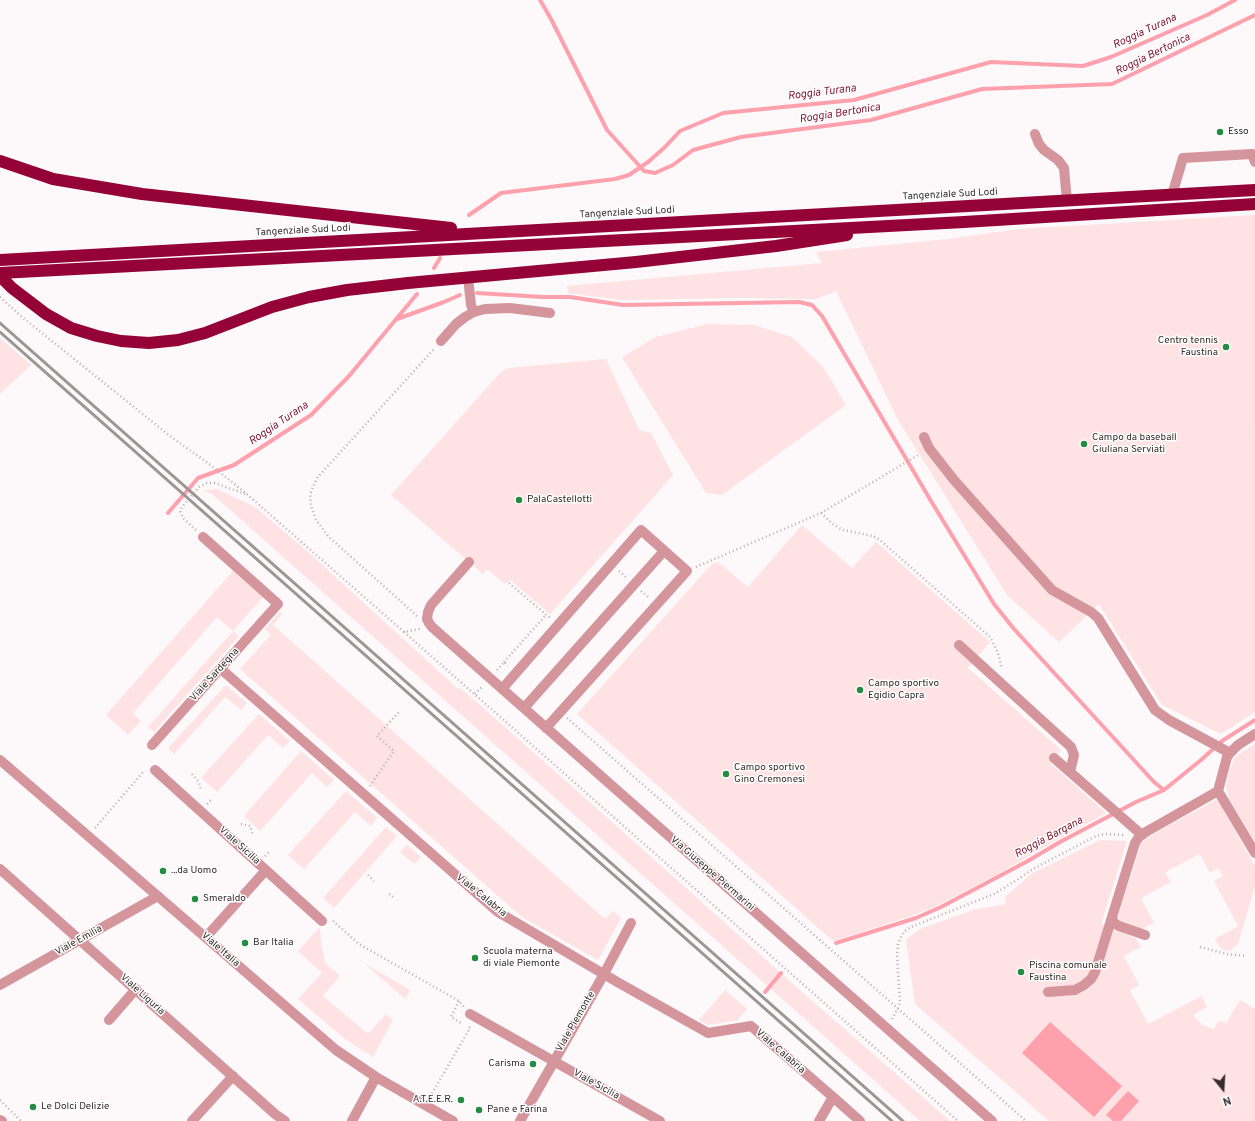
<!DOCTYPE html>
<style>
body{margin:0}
#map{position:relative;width:1255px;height:1121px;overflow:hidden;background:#fdf8f9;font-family:Overpass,sans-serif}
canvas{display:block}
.north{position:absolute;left:1203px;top:1069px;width:40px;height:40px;-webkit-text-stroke:3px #fff;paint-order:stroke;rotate:162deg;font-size:11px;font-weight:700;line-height:16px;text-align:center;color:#342c2d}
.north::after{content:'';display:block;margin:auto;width:14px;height:18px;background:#342c2d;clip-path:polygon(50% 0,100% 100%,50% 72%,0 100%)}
</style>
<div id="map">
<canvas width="1255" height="1121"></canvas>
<div class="north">N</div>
</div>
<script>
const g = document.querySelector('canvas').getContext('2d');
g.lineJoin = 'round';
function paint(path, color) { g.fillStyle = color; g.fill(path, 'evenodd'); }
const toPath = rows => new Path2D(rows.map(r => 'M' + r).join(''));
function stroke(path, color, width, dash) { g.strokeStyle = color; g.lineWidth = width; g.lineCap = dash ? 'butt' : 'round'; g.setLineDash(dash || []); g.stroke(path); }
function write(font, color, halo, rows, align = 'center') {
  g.font = font + ' Overpass,sans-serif'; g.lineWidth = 3; g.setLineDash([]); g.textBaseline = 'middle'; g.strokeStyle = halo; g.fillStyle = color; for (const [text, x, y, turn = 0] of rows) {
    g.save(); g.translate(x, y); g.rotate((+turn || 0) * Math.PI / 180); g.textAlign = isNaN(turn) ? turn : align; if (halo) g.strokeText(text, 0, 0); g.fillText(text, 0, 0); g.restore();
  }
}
paint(toPath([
 [1255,215,1255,430,1254,432,1255,434,1255,712,1221,734,1162,705,1099,604,1059,642,1007,595,898,420,836,291,816,299,742,298,620,300,568,293,567,286,822,263,816,252,948,239,1019,229],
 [708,324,754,325,792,337,823,367,846,405,722,495,706,493,622,357,656,337],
 [0,338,31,365,0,394],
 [606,359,639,430,651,433,673,475,550,614,510,580,505,584,487,569,483,574,391,495,501,372,508,368],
 [217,489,255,507,307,551,458,689,460,688,480,705,630,838,802,992,950,1121,920,1121,211,493,202,491],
 [802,525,852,568,876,542,990,642,968,668,1061,750,1050,763,1106,813,1055,841,996,875,934,907,911,916,833,941,577,714,712,564,718,562,748,587],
 [233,571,263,597,233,631,239,636,154,732,148,727,233,631,217,617,133,713,141,721,128,735,106,715],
 [280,612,282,614,273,625,605,919,613,911,621,918,598,960,522,917,240,669,271,635,265,629],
 [226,685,247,703,241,710,225,697,174,754,168,748],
 [259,714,290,741,283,748,268,735,217,792,201,778],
 [1255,744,1255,842,1229,799,1226,786,1230,769,1234,759,1239,754],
 [301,751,334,780,327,787,312,773,260,831,244,816],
 [346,791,377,818,371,826,355,812,304,869,288,855],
 [1216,800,1219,802,1255,866,1255,886,1238,944,1231,950,1225,951,1220,947,1215,939,1238,926,1214,881,1223,876,1218,868,1210,873,1200,854,1165,872,1171,882,1141,898,1154,923,1142,929,1120,922,1118,916,1141,844,1146,838],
 [386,827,397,836,334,908,323,898],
 [1100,840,1127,841,1101,924,1135,938,1141,947,1124,956,1139,985,1130,990,1148,1024,1202,996,1207,1007,1193,1015,1202,1025,1214,1029,1218,1021,1226,1023,1240,1000,1255,1009,1255,1121,1049,1121,915,1004,906,940,920,929,973,910,1006,904,1005,897,1031,874],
 [407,845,421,857,414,864,400,852],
 [319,928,320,929,322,947,325,963,340,976,323,996,368,1034,386,1014,393,1020,373,1057,345,1039,298,999,322,973,298,951],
 [364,963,410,990,405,999],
 [725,990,747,1009,738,1020,708,1025,699,1020]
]), '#fee2e4');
paint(toPath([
 [1050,1022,1122,1086,1094,1117,1022,1053],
 [1128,1091,1139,1101,1121,1121,1113,1121,1106,1115]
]), '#fea1ac');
stroke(toPath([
 [540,0,551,19,607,130,644,171,655,173,673,165,693,150,741,137,871,120,982,89,1112,84,1255,15],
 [469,215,501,193,615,179,629,175,648,162,665,147,680,131,723,113,854,100,991,62,1083,66,1111,57,1207,15,1235,0],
 [434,268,440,258],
 [477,293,543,297,570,297,623,305,799,302,812,305,822,316,931,501,994,604,1014,629,1154,782,1164,790],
 [397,319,444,302,460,295],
 [168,513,198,478,234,465,311,415,349,376,417,294],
 [836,943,916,918,941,907,1026,862,1060,842,1136,802,1164,790,1201,760,1222,741,1255,720],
 [765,992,781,973]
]), '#fea1ac', 4);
stroke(toPath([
 [0,297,22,317,170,436,212,466,248,495,404,632,420,629],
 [821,513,834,525,843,530,873,536,880,540,990,637,998,653,1002,669],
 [196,530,183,518,180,511,182,507,199,487,207,483,215,483,245,494],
 [696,567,821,513,920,454],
 [619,571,627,578],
 [509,583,550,618],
 [641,591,650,598],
 [417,616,329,537,316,520,311,506,310,494,317,478,434,349],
 [404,632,958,1121],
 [504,662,546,615],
 [497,670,504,662,508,666],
 [475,694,483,686],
 [567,718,1026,1121],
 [192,774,198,781,201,789],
 [370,786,394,751,377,736,399,712],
 [207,804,212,799],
 [241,824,250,826,253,835],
 [95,828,144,771],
 [265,856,270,851],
 [368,875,374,881],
 [389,894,393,897],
 [333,921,359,944,459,1001,464,1007],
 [1200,947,1227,954,1247,956],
 [459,1001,451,1017,463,1024],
 [892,1019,898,1008,900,1002,897,955,898,944,901,937,905,931,911,927,994,894,1020,878,1033,869,1096,836,1106,834,1124,835],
 [430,1097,470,1028,469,1027],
 [0,1100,21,1121]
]), '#b5afb0', 2.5, [1, 3]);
stroke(toPath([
 [1035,134,1039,144,1044,150,1058,160,1064,168,1067,201],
 [1172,195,1183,158,1252,154,1255,162],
 [468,277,471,305,474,312],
 [441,341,456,324,465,317,474,312,485,309,510,308,550,313],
 [924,437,929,448,954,480,1052,590,1091,612,1098,618,1155,710,1169,720,1230,753],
 [469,562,431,605,428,612,427,619,429,623,432,627,992,1121],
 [959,645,1071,747,1074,755,1070,772],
 [221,669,498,912,619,983,708,1033,751,1026,833,1097],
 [502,689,641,530,687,571,546,728],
 [524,708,664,551],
 [1255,734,1238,745,1230,753,1227,757,1218,791,1255,853],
 [152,745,278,604,203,537],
 [1054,758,1142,835],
 [0,760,336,1050,376,1077,453,1121],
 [155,770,322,921],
 [0,869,275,1114,285,1121],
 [1145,935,1119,926,1114,923,1112,917,1135,843,1139,837,1144,833,1218,791],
 [206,937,266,870],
 [0,985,158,896],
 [1048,992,1075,990,1084,985,1091,979,1095,972,1112,917],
 [470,1014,660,1121],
 [109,1020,136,989],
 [0,1120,2,1121],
 [192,1121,233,1076],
 [352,1121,376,1077],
 [520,1121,604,974,631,923],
 [819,1121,833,1097,860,1121]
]), '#d4959c', 10);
stroke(toPath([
 [0,161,53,179,142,194,451,228],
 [0,260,1255,190],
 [0,273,964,222,1255,204],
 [0,276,12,288,46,314,71,328,97,336,121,341,149,343,178,340,205,333,272,307,309,297,347,290,408,283,636,262,776,246,847,235]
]), '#950235', 12);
stroke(toPath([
 [0,323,903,1121],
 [0,332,892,1121]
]), '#9c9596', 3);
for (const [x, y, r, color] of [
 [1220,132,4,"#248c42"],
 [1226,347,4,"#248c42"],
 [1084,444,4,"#248c42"],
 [519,500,4,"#248c42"],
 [860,690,4,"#248c42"],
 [726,774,4,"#248c42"],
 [163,871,4,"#248c42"],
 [195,899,4,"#248c42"],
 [245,943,4,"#248c42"],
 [475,958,4,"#248c42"],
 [1021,972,4,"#248c42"],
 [533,1064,4,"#248c42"],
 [461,1100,4,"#248c42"],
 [33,1107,4,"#248c42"],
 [479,1110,4,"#248c42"]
]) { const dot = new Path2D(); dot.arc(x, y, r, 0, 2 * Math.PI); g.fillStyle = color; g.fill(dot); stroke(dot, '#fff', 1.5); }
write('10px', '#342c2d', '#fff', [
 ["Esso",1228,132],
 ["Centro tennis",1218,341,"right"],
 ["Faustina",1218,353,"right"],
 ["Campo da baseball",1092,438],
 ["Giuliana Serviati",1092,450],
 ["PalaCastellotti",527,500],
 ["Campo sportivo",868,684],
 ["Egidio Capra",868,696],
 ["Campo sportivo",734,768],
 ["Gino Cremonesi",734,780],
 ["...da Uomo",171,871],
 ["Smeraldo",203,899],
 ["Bar Italia",253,943],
 ["Scuola materna",483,952],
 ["di viale Piemonte",483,964],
 ["Piscina comunale",1029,966],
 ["Faustina",1029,978],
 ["Carisma",525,1064,"right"],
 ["A.T.E.E.R.",453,1100,"right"],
 ["Le Dolci Delizie",41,1107],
 ["Pane e Farina",487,1110]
], 'left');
write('10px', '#342c2d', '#fff', [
 ["Tangenziale Sud Lodi",950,195,-3],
 ["Tangenziale Sud Lodi",627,213,-3],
 ["Tangenziale Sud Lodi",303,231,-3],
 ["Viale Sardegna",215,675,-48],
 ["Viale Sicilia",239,846,42],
 ["Via Giuseppe Piermarini",712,874,41],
 ["Viale Calabria",481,896,39],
 ["Viale Emilia",79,941,-29],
 ["Viale Italia",220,950,41],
 ["Viale Liguria",142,995,42],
 ["Viale Piemonte",576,1022,-60],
 ["Viale Calabria",780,1052,41],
 ["Viale Sicilia",596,1085,29]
]);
write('italic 11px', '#821833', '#fff', [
 ["Roggia Turana",1145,32,-25],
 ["Roggia Bertonica",1153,55,-26],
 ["Roggia Turana",822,93,-7],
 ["Roggia Bertonica",840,114,-9],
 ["Roggia Turana",279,424,-34],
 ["Roggia Bargana",1049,838,-28]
]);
</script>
